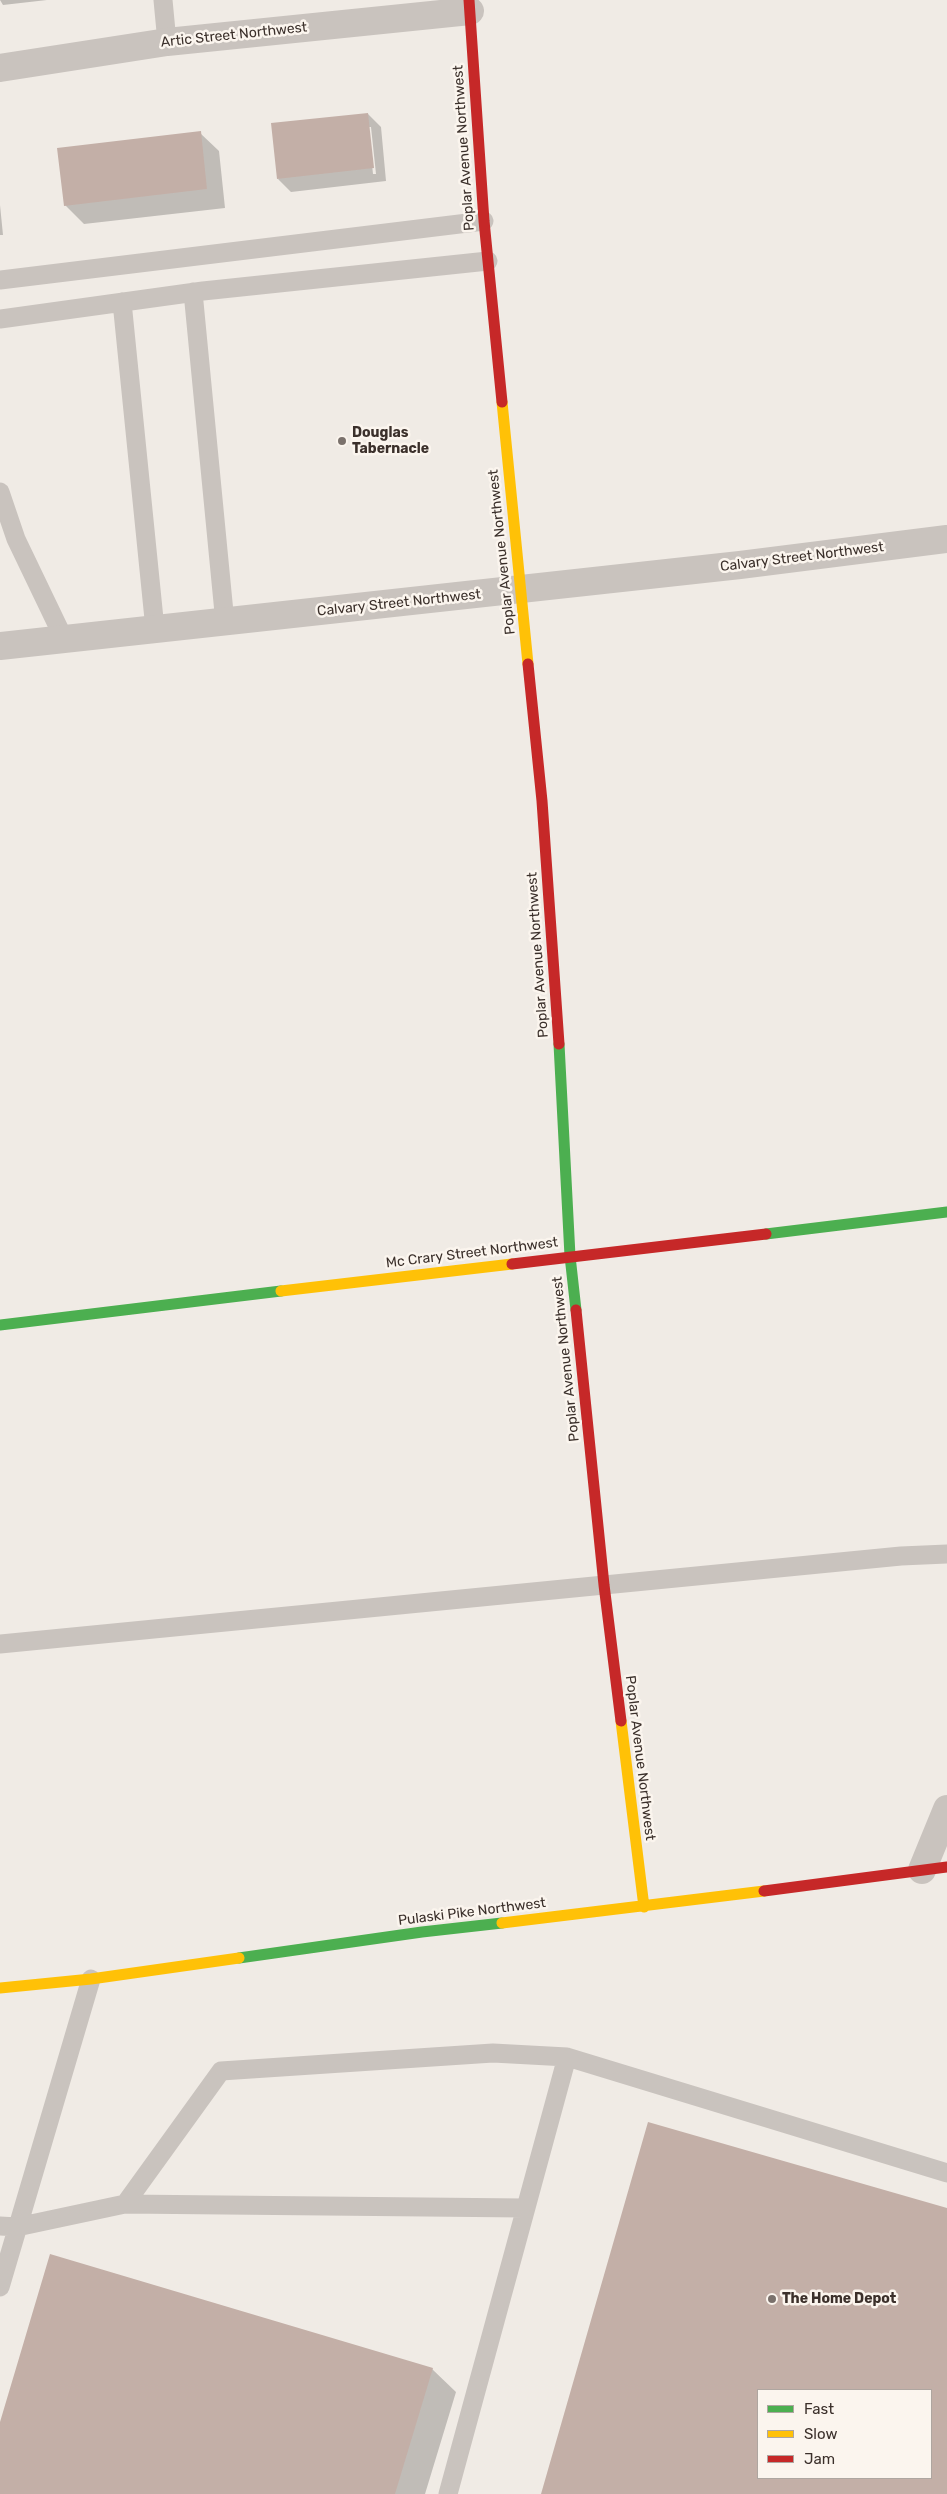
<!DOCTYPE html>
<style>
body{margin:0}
#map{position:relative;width:947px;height:2494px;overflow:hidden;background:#f0ebe5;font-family:Rubik,sans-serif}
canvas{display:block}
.legend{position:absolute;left:757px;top:2389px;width:175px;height:90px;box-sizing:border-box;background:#fbf5ee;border:1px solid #aea6a0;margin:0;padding:6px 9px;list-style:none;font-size:15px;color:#3b302b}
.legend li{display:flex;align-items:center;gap:10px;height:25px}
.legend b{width:25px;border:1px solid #aea6a0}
</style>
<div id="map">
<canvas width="947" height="2494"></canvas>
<ul class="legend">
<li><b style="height:6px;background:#4caf50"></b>Fast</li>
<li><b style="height:6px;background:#ffc107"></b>Slow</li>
<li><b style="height:6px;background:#c62828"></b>Jam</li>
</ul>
</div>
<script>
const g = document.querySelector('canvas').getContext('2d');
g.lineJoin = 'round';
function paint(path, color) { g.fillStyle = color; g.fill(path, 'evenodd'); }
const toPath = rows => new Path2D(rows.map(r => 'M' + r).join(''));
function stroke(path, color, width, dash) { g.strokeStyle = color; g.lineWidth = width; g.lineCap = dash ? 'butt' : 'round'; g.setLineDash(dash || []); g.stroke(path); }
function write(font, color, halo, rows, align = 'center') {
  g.font = font + ' Rubik,sans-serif'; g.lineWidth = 5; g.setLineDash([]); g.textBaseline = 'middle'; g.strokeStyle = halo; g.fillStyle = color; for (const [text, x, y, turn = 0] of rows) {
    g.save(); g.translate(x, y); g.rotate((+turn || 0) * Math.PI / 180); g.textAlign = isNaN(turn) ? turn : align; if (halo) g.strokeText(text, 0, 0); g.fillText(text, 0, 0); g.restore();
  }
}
paint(toPath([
 [0,0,47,0,3,5],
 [368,114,381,127,386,181,291,192,278,179],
 [368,127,371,127,376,174,373,174],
 [200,133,219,151,225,208,84,224,65,205],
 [0,205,3,235,0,235],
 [947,2209,947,2494,542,2494],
 [758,2390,931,2390,931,2478,758,2478],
 [432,2369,456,2392,425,2494,0,2494,0,2426]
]), '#0003');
paint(toPath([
 [368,113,374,168,277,179,271,123],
 [201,131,207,189,64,206,57,148],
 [648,2122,947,2208,947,2494,541,2494],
 [758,2390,931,2390,931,2478,758,2478],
 [50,2254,433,2368,395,2494,0,2494,0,2422]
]), '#c3afa7');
stroke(toPath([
 [163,0,167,42],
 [0,280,484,221],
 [193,292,225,623],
 [122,302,155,629],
 [0,319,203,291,488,261],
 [0,492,16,539,64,639],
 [0,1644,901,1556,947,1554],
 [125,2204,524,2208],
 [0,2226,17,2227,125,2204,221,2071,493,2053,567,2057],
 [0,2287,91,1979],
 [448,2494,567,2057,947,2173]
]), '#c9c3be', 19);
stroke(toPath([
 [0,68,167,42,470,11],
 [0,646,740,565,947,539],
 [922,1870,947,1809]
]), '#c9c3be', 28);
stroke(toPath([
 [559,1044,570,1256,576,1310],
 [766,1234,947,1212],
 [0,1325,281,1291],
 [239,1958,422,1932,502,1923]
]), '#4caf50', 11);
stroke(toPath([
 [502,402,528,664],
 [281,1291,512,1264],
 [621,1721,644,1907],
 [502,1923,764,1891],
 [0,1988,91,1979,239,1958]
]), '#ffc107', 11);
stroke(toPath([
 [469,0,484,221,502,402],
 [528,664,542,801,559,1044],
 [512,1264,766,1234],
 [576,1310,604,1585,621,1721],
 [764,1891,947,1867]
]), '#c62828', 11);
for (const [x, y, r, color] of [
 [342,441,5,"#7a716c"],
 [772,2299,5,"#7a716c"]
]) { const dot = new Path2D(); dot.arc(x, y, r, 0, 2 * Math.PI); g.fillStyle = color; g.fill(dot); stroke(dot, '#fbf5ee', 2); }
write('14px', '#3b302b', '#fbf5ee', [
 ["Artic Street Northwest",234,35,-6],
 ["Poplar Avenue Northwest",464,148,-94],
 ["Poplar Avenue Northwest",502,552,-96],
 ["Calvary Street Northwest",802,557,-7],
 ["Calvary Street Northwest",399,603,-6],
 ["Poplar Avenue Northwest",538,955,-94],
 ["Mc Crary Street Northwest",472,1253,-7],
 ["Poplar Avenue Northwest",566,1359,-96],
 ["Poplar Avenue Northwest",640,1758,83],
 ["Pulaski Pike Northwest",472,1912,-7]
]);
write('bold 14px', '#3b302b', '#fbf5ee', [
 ["Douglas",352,433],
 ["Tabernacle",352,449],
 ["The Home Depot",782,2299]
], 'left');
</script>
